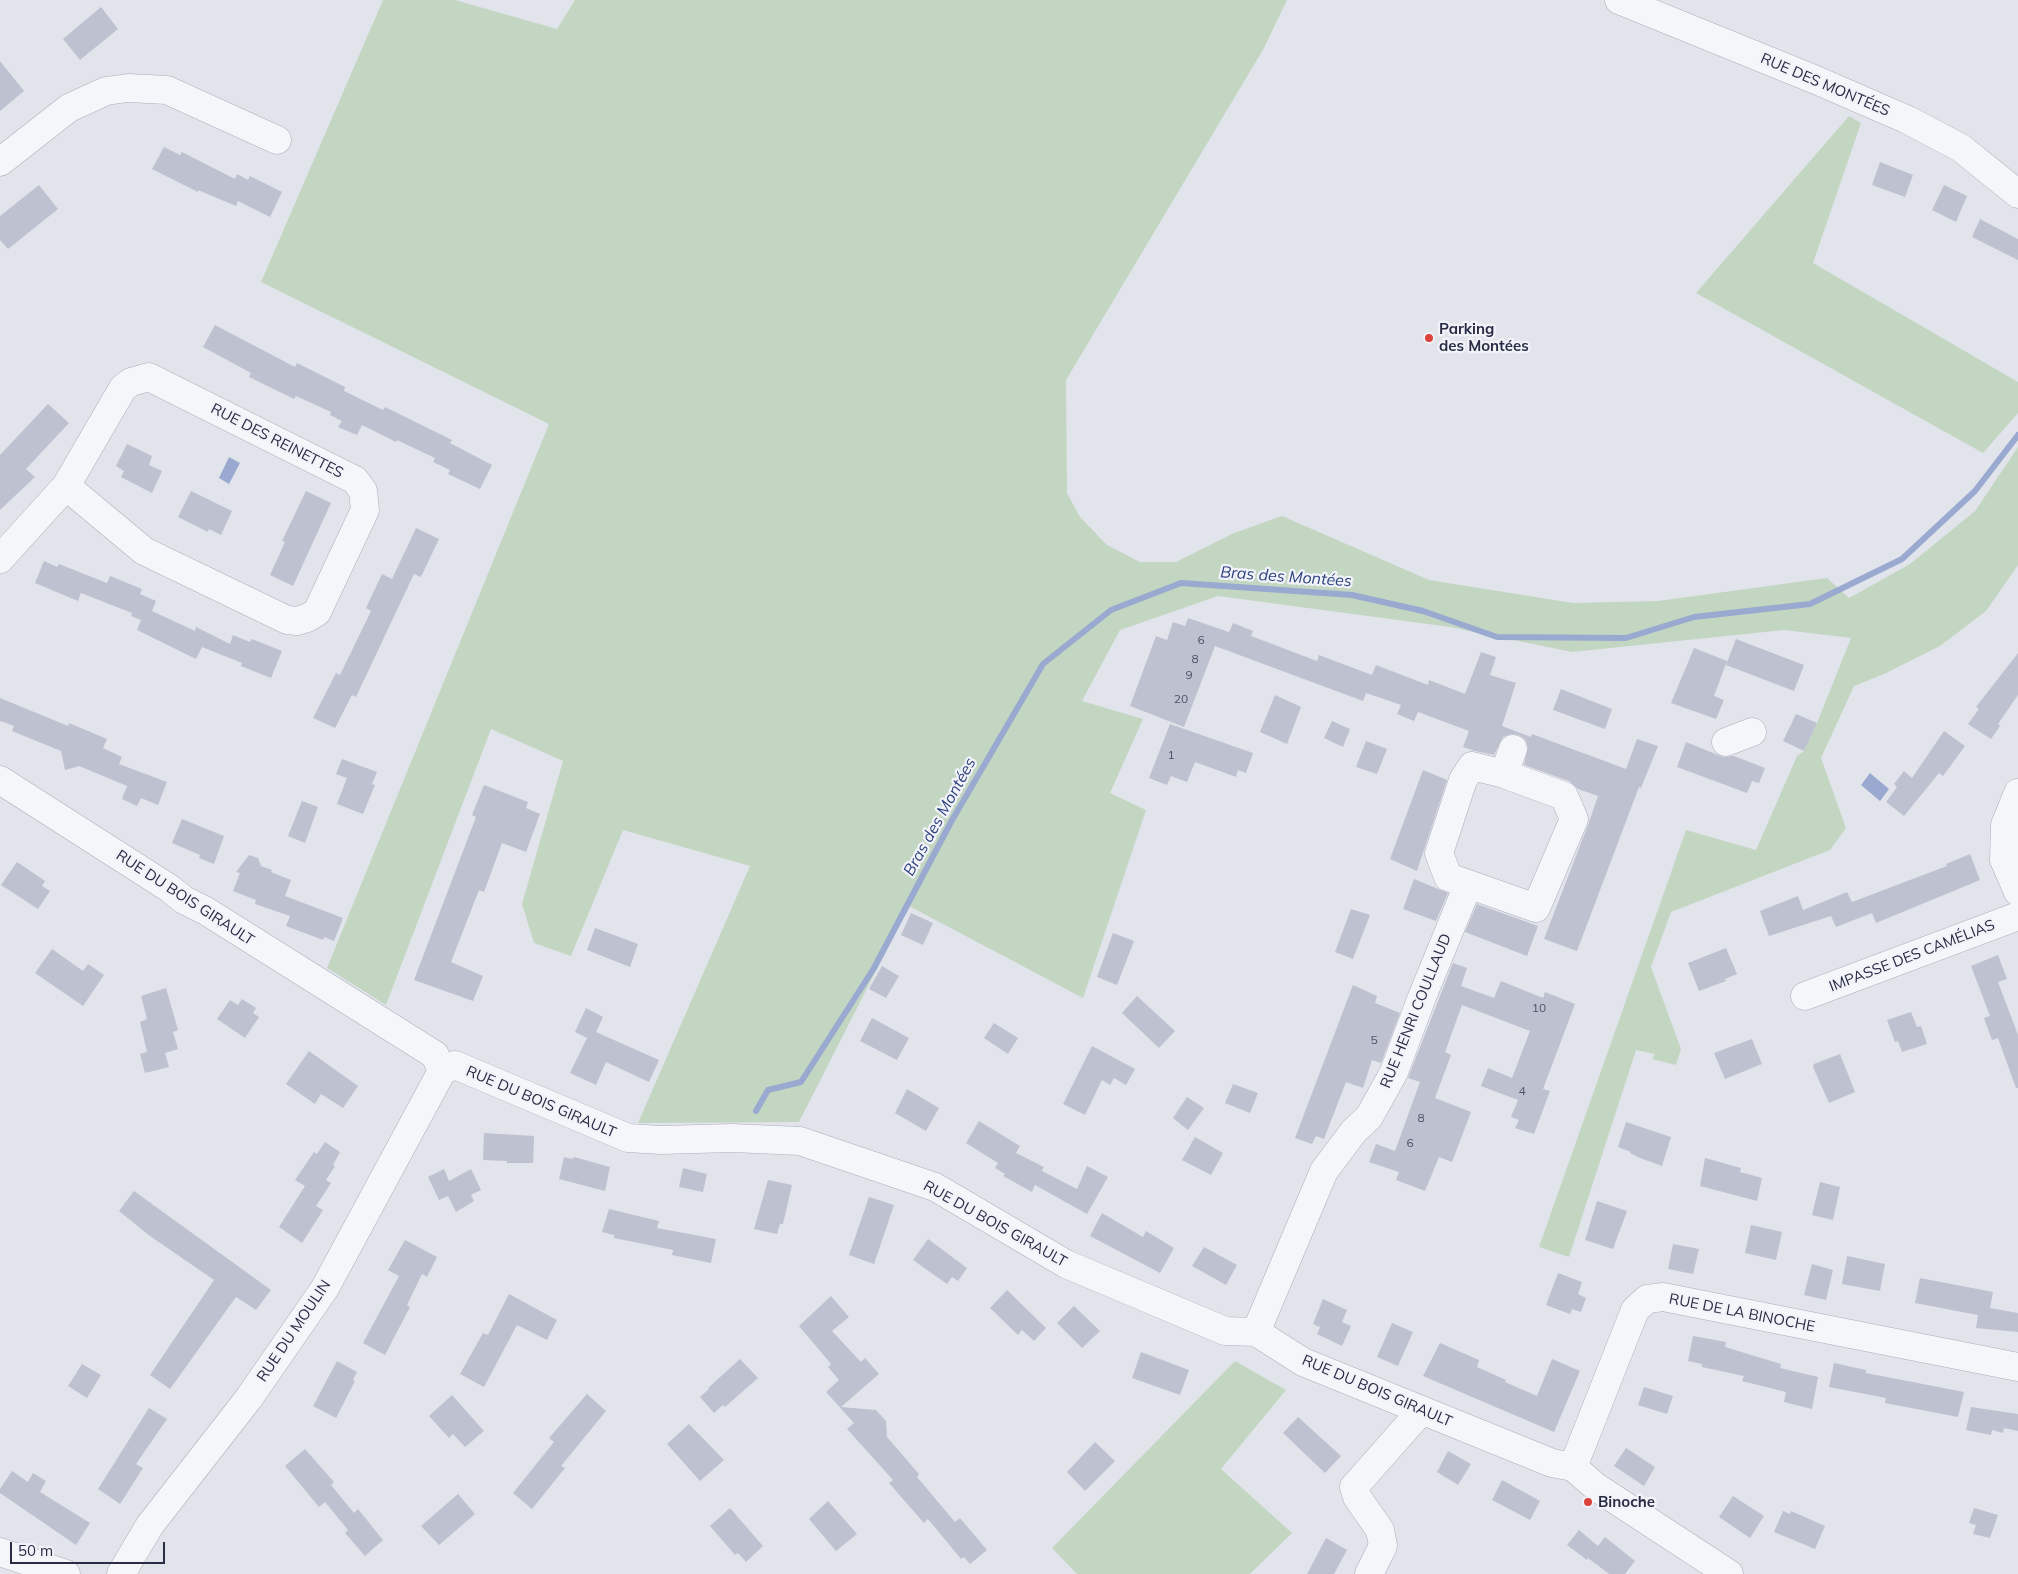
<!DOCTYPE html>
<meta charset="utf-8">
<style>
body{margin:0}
#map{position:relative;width:2018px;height:1574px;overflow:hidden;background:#e2e4ec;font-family:Mulish,sans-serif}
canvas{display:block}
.scale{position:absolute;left:10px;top:1542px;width:155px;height:22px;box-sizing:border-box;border:2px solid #282d45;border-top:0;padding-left:6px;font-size:15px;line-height:18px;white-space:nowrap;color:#282d45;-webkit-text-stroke:4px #f2f3f9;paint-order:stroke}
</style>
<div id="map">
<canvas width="2018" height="1574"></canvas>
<div class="scale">50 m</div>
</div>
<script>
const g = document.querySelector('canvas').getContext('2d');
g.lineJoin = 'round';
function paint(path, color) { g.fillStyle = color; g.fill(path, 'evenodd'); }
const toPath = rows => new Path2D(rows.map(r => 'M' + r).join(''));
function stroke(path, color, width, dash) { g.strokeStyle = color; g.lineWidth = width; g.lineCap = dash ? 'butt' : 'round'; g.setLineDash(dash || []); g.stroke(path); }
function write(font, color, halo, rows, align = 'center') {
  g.font = font + ' Mulish,sans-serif'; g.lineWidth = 4.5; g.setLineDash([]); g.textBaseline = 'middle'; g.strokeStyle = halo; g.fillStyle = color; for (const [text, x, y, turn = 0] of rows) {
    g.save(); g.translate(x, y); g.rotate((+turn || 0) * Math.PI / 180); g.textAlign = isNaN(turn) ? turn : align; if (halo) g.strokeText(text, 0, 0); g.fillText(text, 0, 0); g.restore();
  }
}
paint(toPath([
 [383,0,455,0,557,29,575,0,1287,0,1264,48,1066,380,1067,493,1080,517,1107,545,1140,562,1176,562,1234,533,1282,516,1429,580,1573,603,1658,601,1827,578,1849,598,1910,564,1975,511,2018,447,2018,565,1986,611,1940,646,1884,674,1854,686,1821,758,1846,828,1830,850,1671,912,1651,967,1681,1049,1676,1065,1652,1059,1655,1054,1636,1050,1569,1257,1539,1247,1686,830,1756,850,1797,756,1804,751,1817,723,1851,638,1784,630,1572,652,1450,627,1218,596,1120,630,1082,701,1143,719,1110,793,1146,810,1083,998,909,906,799,1122,638,1123,750,866,623,830,571,956,534,943,522,904,563,761,491,729,386,1005,327,968,549,424,261,282],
 [1849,116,1861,123,1813,263,2018,382,2018,413,1983,453,1696,293],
 [1235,1361,1286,1390,1221,1469,1292,1533,1250,1574,1077,1574,1052,1548]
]), '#c3d6c2');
paint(toPath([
 [229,457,240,463,229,484,219,478],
 [1870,773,1889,789,1880,801,1861,785]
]), '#99a9cf');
stroke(toPath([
 [756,1111,768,1090,801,1082,874,968,951,822,1043,664,1111,610,1181,583,1352,595,1423,611,1497,637,1626,638,1694,617,1810,604,1902,559,1975,491,2018,435]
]), '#99a9cf', 6);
paint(toPath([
 [101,7,118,29,80,60,63,39],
 [0,61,24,91,0,111],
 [164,147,180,155,182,152,235,179,237,174,248,180,250,176,282,192,270,217,238,201,236,206,198,190,198,192,152,169],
 [1880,162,1913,175,1905,197,1872,185],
 [39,185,58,209,8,249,0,240,0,216],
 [1944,185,1967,196,1956,222,1932,210],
 [1980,219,2018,239,2018,260,1972,237],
 [215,325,295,367,297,363,345,387,344,391,383,410,385,407,452,440,450,443,492,465,480,489,448,474,450,470,433,462,435,458,397,440,396,442,362,425,357,435,338,427,342,421,330,415,331,412,296,396,294,399,249,377,251,373,203,347],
 [48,404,69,423,26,469,35,477,0,510,0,455],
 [127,444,152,456,149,465,162,471,152,493,121,477,124,471,116,466],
 [191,491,232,511,221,535,209,529,208,532,178,517],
 [306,491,331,503,293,586,270,575,285,542,282,541],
 [416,528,439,539,421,577,414,574,356,697,352,695,335,728,313,718,336,673,340,675,371,611,366,608,382,574,392,579],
 [44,561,57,567,59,564,107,583,110,576,142,589,140,594,156,601,152,611,195,631,196,627,230,644,233,635,250,642,252,639,282,651,271,678,241,666,242,663,202,647,196,659,137,630,141,620,131,616,132,613,81,593,78,601,35,583],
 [1188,618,1229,632,1233,623,1253,631,1251,636,1317,661,1319,655,1372,675,1376,665,1428,685,1429,680,1465,694,1481,652,1496,657,1490,675,1516,683,1502,726,1531,737,1532,734,1626,769,1637,739,1658,746,1641,788,1639,787,1577,951,1544,939,1588,825,1598,796,1578,789,1569,781,1524,765,1528,747,1525,739,1519,735,1511,734,1503,737,1494,755,1475,751,1463,747,1469,731,1418,712,1414,721,1397,714,1401,705,1366,693,1363,701,1215,646,1184,727,1130,706,1156,636,1167,640,1173,622,1185,626],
 [1736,639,1804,665,1794,691,1726,665],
 [1694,648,1727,661,1714,696,1724,700,1716,719,1671,703],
 [2018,653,2018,695,1998,724,2000,726,1991,739,1968,724,1979,709,1976,707],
 [1561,689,1612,709,1605,729,1553,710],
 [1275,695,1301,707,1287,744,1260,732],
 [0,698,68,726,69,723,107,739,103,748,122,757,119,764,167,782,158,805,141,798,137,806,122,799,127,786,79,766,65,770,61,751,12,731,14,726,0,721],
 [1796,714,1817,723,1804,751,1783,741],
 [1332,721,1350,729,1343,747,1324,738],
 [1170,724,1253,753,1246,773,1238,770,1236,777,1195,762,1187,782,1171,776,1167,785,1149,778],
 [1944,731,1965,746,1943,776,1939,773,1904,816,1886,802,1897,787,1894,784,1904,771,1912,778],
 [1366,741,1387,749,1377,774,1356,767],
 [1686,742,1723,757,1734,756,1765,768,1759,783,1752,781,1747,793,1677,767],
 [342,759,377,772,372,784,375,785,363,814,337,804,347,778,336,774],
 [1423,770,1447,780,1417,871,1390,859],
 [484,785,528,802,526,808,540,814,526,852,502,843,484,892,479,890,451,962,483,976,473,1001,414,980,476,817,472,815],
 [302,801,318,807,305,843,288,836],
 [182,819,224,836,214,864,199,858,200,855,172,843],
 [1970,854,1980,880,1876,923,1872,913,1836,927,1831,916,1769,936,1760,911,1798,896,1803,910,1847,892,1852,902,1947,866,1946,864],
 [249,855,258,858,261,866,272,870,271,872,291,880,285,896,343,918,334,941,324,937,323,940,286,926,290,916,255,904,256,900,233,891,240,873,236,872],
 [17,862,45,881,42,886,50,891,38,909,1,885],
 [1414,879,1448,893,1436,921,1403,909],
 [1477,904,1538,926,1527,956,1465,932],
 [1351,909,1370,915,1353,959,1335,952],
 [911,913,933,923,923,945,901,935],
 [595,928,638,944,630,967,587,950],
 [1113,933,1134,941,1117,985,1097,977],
 [1726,948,1737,974,1725,979,1726,981,1699,991,1688,963],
 [52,949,83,971,88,964,104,975,83,1006,35,973],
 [1998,955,2007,979,1998,982,2018,1035,2018,1088,2016,1088,1998,1038,1992,1040,1984,1018,1990,1016,1971,966],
 [1453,963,1467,968,1461,986,1494,998,1501,981,1543,998,1545,992,1575,1004,1543,1089,1550,1091,1534,1134,1515,1128,1519,1120,1511,1117,1518,1100,1481,1086,1488,1068,1512,1078,1530,1031,1462,1005,1445,1052,1451,1055,1435,1098,1471,1112,1452,1162,1439,1157,1425,1191,1396,1180,1399,1172,1369,1162,1376,1144,1395,1151,1420,1082,1408,1078],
 [882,966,899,976,886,998,869,989],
 [1353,985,1377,996,1375,1003,1400,1013,1381,1063,1372,1060,1363,1088,1346,1082,1324,1139,1316,1136,1312,1144,1295,1138],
 [166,988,178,1030,173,1032,178,1049,165,1053,169,1067,145,1073,140,1054,147,1052,140,1022,147,1019,141,996],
 [1137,996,1175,1031,1159,1048,1122,1013],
 [242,999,256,1008,253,1013,259,1017,245,1038,217,1019,230,1000,238,1005],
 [586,1008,603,1017,596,1032,659,1060,649,1082,606,1062,596,1085,570,1073,587,1038,575,1032],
 [1911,1012,1917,1027,1921,1026,1927,1044,1902,1052,1898,1041,1895,1042,1887,1020],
 [872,1018,909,1038,897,1060,860,1041],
 [994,1023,1018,1038,1008,1054,984,1038],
 [1752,1039,1762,1064,1725,1079,1714,1053],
 [1092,1046,1135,1069,1126,1085,1114,1078,1110,1085,1102,1080,1085,1115,1063,1104],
 [309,1051,358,1086,343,1108,321,1094,315,1104,286,1084],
 [1840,1054,1855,1092,1829,1103,1813,1067,1814,1064],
 [1233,1084,1258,1093,1250,1113,1225,1103],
 [907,1089,939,1108,926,1131,895,1113],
 [1187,1097,1204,1108,1188,1130,1173,1118],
 [979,1121,1020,1146,1016,1153,1044,1167,1042,1171,1077,1189,1087,1166,1108,1177,1087,1214,1035,1185,1032,1192,1003,1176,1005,1174,995,1168,998,1163,966,1143],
 [1626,1122,1671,1137,1662,1166,1640,1158,1630,1153,1631,1152,1618,1147],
 [484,1133,534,1136,533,1163,507,1163,507,1161,483,1160],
 [1195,1137,1223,1153,1211,1175,1182,1160],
 [325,1142,340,1152,333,1165,335,1166,326,1180,331,1183,316,1206,323,1210,302,1243,279,1227,305,1186,295,1180,314,1152,317,1154],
 [564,1157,572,1159,574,1157,610,1167,605,1191,559,1179],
 [1705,1158,1741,1168,1740,1172,1762,1178,1757,1201,1700,1186],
 [683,1168,707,1174,703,1192,679,1187],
 [444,1169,449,1181,471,1169,481,1190,471,1195,474,1201,456,1212,448,1196,439,1200,428,1177],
 [768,1180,792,1185,783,1224,780,1224,777,1234,754,1229],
 [1820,1182,1840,1187,1833,1220,1812,1215],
 [134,1191,271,1290,256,1310,236,1297,170,1389,150,1375,214,1280,150,1236,119,1211],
 [869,1197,894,1205,874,1264,849,1255],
 [1597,1201,1627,1211,1613,1249,1585,1240],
 [609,1209,659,1221,657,1228,716,1239,711,1263,672,1255,673,1250,614,1238,614,1235,602,1232],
 [1102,1213,1143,1237,1146,1231,1174,1248,1160,1273,1090,1236],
 [1751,1225,1782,1232,1776,1260,1745,1253],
 [928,1239,967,1268,958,1281,952,1277,947,1284,913,1260],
 [405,1240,437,1257,427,1277,422,1274,407,1305,410,1307,385,1355,363,1343,399,1276,388,1270],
 [1673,1244,1699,1249,1693,1274,1668,1269],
 [1204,1247,1237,1265,1226,1285,1192,1266],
 [1847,1256,1885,1264,1880,1291,1842,1284],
 [1812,1264,1833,1270,1826,1300,1804,1295],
 [1558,1273,1582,1282,1578,1294,1586,1298,1581,1312,1572,1309,1570,1314,1546,1305],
 [1920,1278,1993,1292,1990,1308,2018,1313,2018,1332,1976,1328,1978,1315,1915,1303],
 [1007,1290,1046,1328,1034,1341,1022,1330,1018,1335,990,1308],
 [509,1294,557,1320,547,1340,517,1325,484,1387,460,1374,483,1333,488,1335],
 [831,1296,849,1317,832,1331,861,1362,865,1358,879,1374,841,1407,876,1410,886,1421,887,1437,919,1474,917,1477,955,1522,960,1518,987,1550,970,1564,964,1557,961,1559,928,1519,924,1523,889,1483,893,1480,847,1429,854,1423,826,1392,839,1380,828,1367,831,1364,799,1326],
 [1323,1299,1347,1310,1342,1322,1351,1326,1342,1346,1317,1334,1320,1327,1313,1324],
 [1074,1306,1100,1331,1082,1348,1057,1323],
 [1392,1323,1413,1332,1398,1366,1377,1357],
 [1693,1336,1726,1342,1725,1347,1781,1364,1780,1368,1818,1377,1812,1409,1784,1402,1786,1392,1742,1381,1744,1376,1702,1367,1702,1364,1688,1361],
 [1440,1343,1479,1360,1477,1367,1506,1380,1505,1382,1537,1396,1552,1359,1580,1371,1554,1432,1423,1376],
 [1141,1352,1189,1370,1180,1395,1132,1378],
 [740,1359,758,1378,725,1407,723,1405,714,1413,700,1397,709,1389,708,1388],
 [337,1361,357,1372,353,1380,355,1381,336,1418,313,1406],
 [1834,1363,1866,1370,1866,1373,1964,1392,1958,1417,1885,1403,1886,1398,1829,1387],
 [82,1364,101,1375,87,1398,68,1386],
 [1644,1387,1673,1396,1667,1414,1638,1405],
 [587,1394,606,1411,561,1466,565,1468,532,1509,513,1493,554,1442,549,1438],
 [452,1395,484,1431,465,1447,453,1434,449,1438,429,1416],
 [1971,1407,2018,1414,2018,1431,2004,1428,2003,1433,1992,1430,1991,1435,1966,1430],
 [149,1408,167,1419,136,1464,143,1468,120,1504,98,1489],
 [1298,1417,1341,1456,1325,1473,1283,1433],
 [689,1424,724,1460,700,1481,667,1444],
 [1095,1442,1115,1461,1085,1491,1067,1472],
 [1626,1448,1655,1467,1644,1486,1614,1466],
 [305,1449,334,1482,331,1485,354,1513,358,1509,383,1540,365,1556,345,1533,348,1530,325,1502,319,1507,285,1466],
 [1448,1451,1471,1464,1458,1485,1437,1472],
 [12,1471,28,1482,33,1473,46,1481,40,1492,90,1523,76,1545,0,1493,0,1489],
 [1502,1480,1540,1501,1530,1520,1492,1500],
 [458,1494,475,1514,439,1545,421,1526],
 [1733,1496,1764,1516,1750,1538,1719,1517],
 [828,1501,857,1534,836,1551,809,1519],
 [730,1508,763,1546,746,1562,738,1553,735,1555,710,1526],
 [1974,1508,1998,1515,1990,1538,1973,1534,1976,1525,1969,1523],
 [1783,1511,1790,1514,1791,1511,1825,1526,1815,1549,1774,1532],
 [1579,1530,1598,1546,1605,1537,1635,1561,1625,1574,1609,1574,1588,1558,1587,1560,1567,1545],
 [1326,1538,1347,1550,1334,1574,1307,1574]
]), '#bec1cf');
const minor = toPath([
 [1619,0,1816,80,1908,120,1961,148,2018,194],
 [0,162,69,108,106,91,128,88,167,90,277,140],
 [0,559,66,486,123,388,131,382,149,377,355,480,363,491,365,510,317,612,307,618,297,621,287,620,144,551,66,486],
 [1726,742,1752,732],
 [1472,766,1504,774,1564,796,1574,819,1536,908,1448,877,1439,853,1463,780,1472,766],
 [1504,774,1513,749],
 [0,780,169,888,184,900,206,911,435,1055,442,1071],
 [2018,793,2005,825,2004,860,2018,892],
 [1805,996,2018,916],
 [442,1071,455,1065,628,1138,661,1140,732,1138,800,1141,935,1187,1066,1264,1225,1331,1256,1332,1303,1362,1552,1463,1573,1467,1596,1487,1729,1574],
 [1256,1332,1324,1171,1354,1131,1369,1117,1394,1072,1422,997,1468,885],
 [1573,1467,1635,1310,1647,1299,1663,1297,2018,1367],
 [0,1552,66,1574],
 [121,1574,150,1525,249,1398,325,1288,442,1071],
 [1369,1574,1383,1546,1380,1530,1357,1497,1354,1487,1422,1410]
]);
stroke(minor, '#aaadba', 29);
stroke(minor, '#f5f6f9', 28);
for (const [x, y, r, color] of [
 [1429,338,5,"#dc413b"],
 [1588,1502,5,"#dc413b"]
]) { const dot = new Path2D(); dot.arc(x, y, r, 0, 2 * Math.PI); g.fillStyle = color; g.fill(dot); stroke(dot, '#f2f3f9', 2); }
write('12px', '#4e5268', null, [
 ["6",1201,640],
 ["8",1195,659],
 ["9",1189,675],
 ["20",1181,699],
 ["1",1171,755],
 ["10",1539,1008],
 ["5",1374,1040],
 ["4",1522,1091],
 ["8",1421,1118],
 ["6",1410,1143]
]);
write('15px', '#282d45', '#f2f3f9', [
 ["RUE DES MONTÉES",1825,85,23],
 ["RUE DES REINETTES",277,441,27],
 ["RUE DU BOIS GIRAULT",185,898,33],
 ["IMPASSE DES CAMÉLIAS",1912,956,-21],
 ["RUE HENRI COULLAUD",1416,1011,-68],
 ["RUE DU BOIS GIRAULT",541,1102,23],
 ["RUE DU BOIS GIRAULT",995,1224,29],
 ["RUE DE LA BINOCHE",1742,1313,11],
 ["RUE DU MOULIN",294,1331,-56],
 ["RUE DU BOIS GIRAULT",1377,1391,23]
]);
write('bold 15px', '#282d45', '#f2f3f9', [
 ["Parking",1439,329],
 ["des Montées",1439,346],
 ["Binoche",1598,1502]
], 'left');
write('italic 16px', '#2d427e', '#f2f3f9', [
 ["Bras des Montées",1286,577,4],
 ["Bras des Montées",940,817,-61]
]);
</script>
